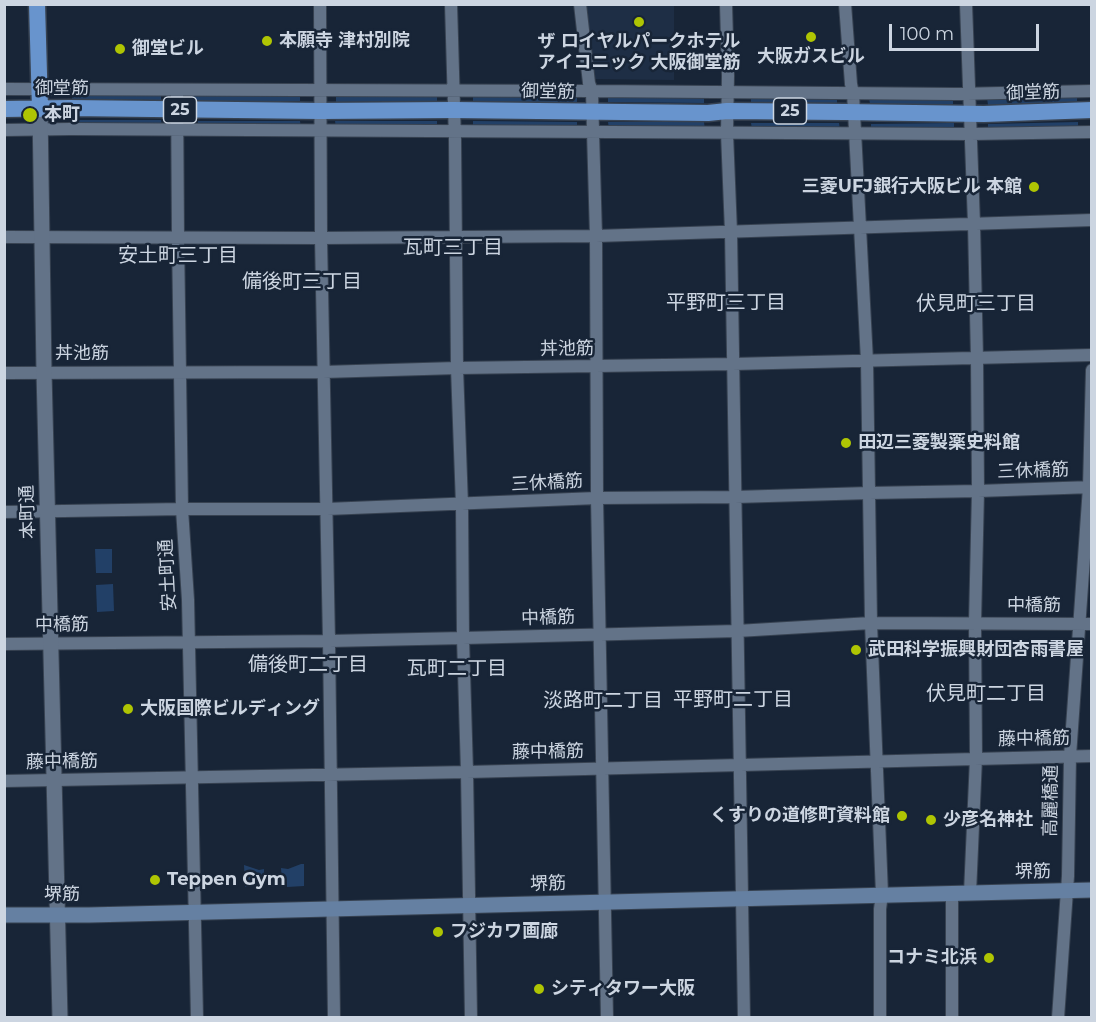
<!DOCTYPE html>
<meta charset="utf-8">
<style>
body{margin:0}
#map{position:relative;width:1096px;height:1022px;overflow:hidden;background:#182537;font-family:Montserrat,sans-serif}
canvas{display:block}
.frame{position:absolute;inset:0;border:6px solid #ccd5e1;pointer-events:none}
.scale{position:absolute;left:889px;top:24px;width:150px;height:27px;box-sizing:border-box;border:3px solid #ccd5e1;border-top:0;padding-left:8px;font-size:18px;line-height:21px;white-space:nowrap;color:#ccd5e1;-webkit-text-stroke:4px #182537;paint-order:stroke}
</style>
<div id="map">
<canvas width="1096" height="1022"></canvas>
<div class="frame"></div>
<div class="scale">100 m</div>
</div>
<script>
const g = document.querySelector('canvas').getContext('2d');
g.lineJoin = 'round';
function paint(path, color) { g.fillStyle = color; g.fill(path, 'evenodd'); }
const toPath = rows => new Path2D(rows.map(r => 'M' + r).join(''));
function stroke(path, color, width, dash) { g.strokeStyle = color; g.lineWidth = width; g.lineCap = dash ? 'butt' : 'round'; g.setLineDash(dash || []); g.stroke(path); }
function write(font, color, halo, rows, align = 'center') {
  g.font = font + ' Montserrat,"Noto Sans JP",sans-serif'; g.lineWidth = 5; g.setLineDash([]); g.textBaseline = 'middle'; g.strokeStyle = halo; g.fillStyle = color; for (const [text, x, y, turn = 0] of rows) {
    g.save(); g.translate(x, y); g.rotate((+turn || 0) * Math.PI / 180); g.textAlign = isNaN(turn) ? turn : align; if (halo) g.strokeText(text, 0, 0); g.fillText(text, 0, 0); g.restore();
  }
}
paint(toPath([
 [585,5,674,5,674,80,595,79]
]), '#1e2e45');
paint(toPath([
 [72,93,161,94,161,100,72,99],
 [194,94,300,94,300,101,194,101,191,97],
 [336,95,437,95,437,101,336,102],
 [473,95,577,95,577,102,473,102],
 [608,96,704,96,704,103,608,102],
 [1077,96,1077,102,988,105,987,98],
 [751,97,837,97,837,104,751,103],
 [953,97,953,105,870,104,869,98],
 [72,120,161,120,162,127,72,126],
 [198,121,300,121,301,127,198,127],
 [335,121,437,121,437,128,336,128],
 [473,121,577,122,577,129,473,128],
 [608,122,704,122,705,130,609,129],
 [1078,122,1078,128,988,131,988,124],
 [751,123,839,123,840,130,752,129],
 [954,123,954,131,871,130,871,124],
 [95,549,112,549,112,573,96,573],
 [113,584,114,611,97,612,96,585],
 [301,864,304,864,304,886,287,887,287,882,282,882,281,868,288,869],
 [244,865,259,870,264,869,264,882,260,882,260,886,245,887]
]), '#224067');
const minor = toPath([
 [320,4,321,238,329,641,334,1018],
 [451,4,455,140,457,368,462,505,463,638,467,772,471,1018],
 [580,4,589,83,592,91,593,132,596,236,597,498,607,1018],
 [726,4,728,76,727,133,731,232,744,1018],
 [845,4,851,84,853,93,854,112,867,361,871,623,882,894,880,909,880,1018],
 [966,4,974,224,977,358,978,491,975,623,976,758,970,893],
 [4,89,592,91,956,94,1092,91],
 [177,90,178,238,182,509,188,600,197,1018],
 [4,130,70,129,971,134,1092,132],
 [4,237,321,238,596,236,1092,220],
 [4,373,323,372,457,368,733,364,1092,355],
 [4,512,182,509,327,509,597,498,735,497,869,493,978,491,1092,487],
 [4,644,329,641,463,638,737,631,871,623,1092,624],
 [4,781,467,772,1092,756],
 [952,893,952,1018],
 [1058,1018,1068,876,1070,756,1089,487,1092,370]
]);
const tertiary = toPath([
 [40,109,44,372,60,1018]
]);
const secondary = toPath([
 [4,915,89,915,1092,890]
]);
const trunk = toPath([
 [37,4,40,109],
 [4,109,69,108,320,111,453,110,708,113,727,111,844,112,984,114,1092,110]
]);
stroke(minor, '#374251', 14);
stroke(tertiary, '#374251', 17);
stroke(secondary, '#374251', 17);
stroke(trunk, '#374251', 19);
stroke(minor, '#637388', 12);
stroke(tertiary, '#637388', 15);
stroke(secondary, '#6580a2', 15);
stroke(trunk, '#6894cd', 16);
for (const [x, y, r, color] of [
 [639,22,6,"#afc503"],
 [811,37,6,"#afc503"],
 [267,41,6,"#afc503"],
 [120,49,6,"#afc503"],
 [30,115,8,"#afc503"],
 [1034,187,6,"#afc503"],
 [846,443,6,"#afc503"],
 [856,650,6,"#afc503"],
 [128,709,6,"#afc503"],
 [902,816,6,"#afc503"],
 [931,820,6,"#afc503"],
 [155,880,6,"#afc503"],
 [438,932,6,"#afc503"],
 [989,958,6,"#afc503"],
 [539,989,6,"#afc503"]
]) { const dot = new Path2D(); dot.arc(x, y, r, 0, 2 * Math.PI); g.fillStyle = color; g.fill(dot); stroke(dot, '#182537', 2); }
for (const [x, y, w] of [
 [180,110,33],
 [790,111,33]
]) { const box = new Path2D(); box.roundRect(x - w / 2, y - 13, w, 26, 4.5); g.fillStyle = '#182537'; g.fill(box); stroke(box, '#ccd5e1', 1.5); }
write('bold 16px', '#ccd5e1', null, [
 ["25",180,110],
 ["25",790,111]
]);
write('bold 18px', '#ccd5e1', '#182537', [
 ["本願寺 津村別院",279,41],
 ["ザ ロイヤルパークホテル",639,42,"center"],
 ["アイコニック 大阪御堂筋",639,63,"center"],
 ["御堂ビル",132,49],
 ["大阪ガスビル",811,57,"center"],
 ["本町",44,115],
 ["三菱UFJ銀行大阪ビル 本館",1022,187,"right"],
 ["田辺三菱製薬史料館",858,443],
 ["武田科学振興財団杏雨書屋",868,650],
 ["大阪国際ビルディング",140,709],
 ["くすりの道修町資料館",890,816,"right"],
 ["少彦名神社",943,820],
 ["Teppen Gym",167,880],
 ["フジカワ画廊",450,932],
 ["コナミ北浜",977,958,"right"],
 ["シティタワー大阪",551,989]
], 'left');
write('18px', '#ccd5e1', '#182537', [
 ["御堂筋",62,89],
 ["御堂筋",548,92,1],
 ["御堂筋",1033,93,-2],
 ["丼池筋",567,349,-1],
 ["丼池筋",82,354],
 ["三休橋筋",1033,471,-2],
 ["三休橋筋",547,483,-3],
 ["本町通",28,512,-92],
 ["安土町通",168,575,-93],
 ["中橋筋",1034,606],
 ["中橋筋",548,618,-2],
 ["中橋筋",62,625,-1],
 ["藤中橋筋",1034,739,-1],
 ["藤中橋筋",548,752,-1],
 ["藤中橋筋",62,762,-1],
 ["高麗橋通",1051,801,-89],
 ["堺筋",1033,872,-1],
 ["堺筋",548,884,-2],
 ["堺筋",62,895]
]);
write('20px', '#ccd5e1', '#182537', [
 ["瓦町三丁目",453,248],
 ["安土町三丁目",178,256],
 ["備後町三丁目",302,282],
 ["平野町三丁目",726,303],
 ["伏見町三丁目",976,304],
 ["備後町二丁目",308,665],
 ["瓦町二丁目",457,669],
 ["伏見町二丁目",986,694],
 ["平野町二丁目",733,700],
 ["淡路町二丁目",603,701]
]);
</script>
